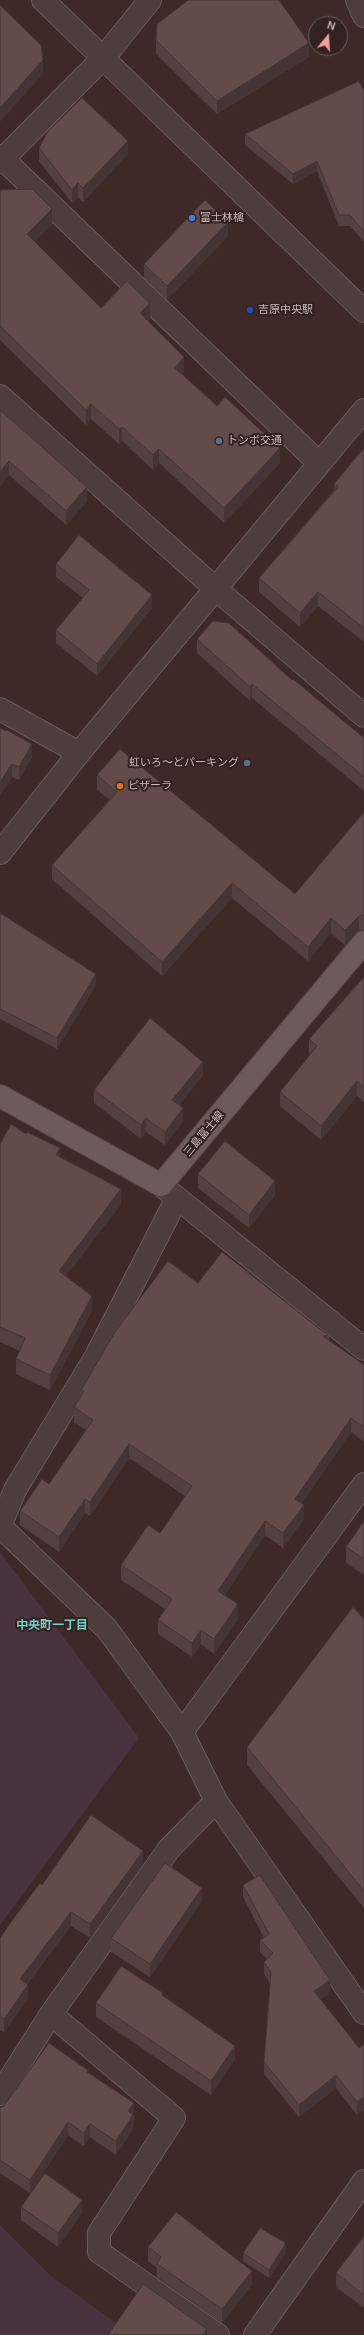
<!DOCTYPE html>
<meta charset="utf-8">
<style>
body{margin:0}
#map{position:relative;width:364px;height:2335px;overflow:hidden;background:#3e2927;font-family:Manrope,sans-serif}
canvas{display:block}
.north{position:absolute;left:308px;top:16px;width:40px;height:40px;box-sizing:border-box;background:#332220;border:1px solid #6f5e5c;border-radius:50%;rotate:18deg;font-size:11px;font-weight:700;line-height:16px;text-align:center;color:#c9b9b7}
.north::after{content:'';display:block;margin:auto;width:14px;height:18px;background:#f1a095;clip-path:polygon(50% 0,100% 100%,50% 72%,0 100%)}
</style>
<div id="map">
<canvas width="364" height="2335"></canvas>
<div class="north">N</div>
</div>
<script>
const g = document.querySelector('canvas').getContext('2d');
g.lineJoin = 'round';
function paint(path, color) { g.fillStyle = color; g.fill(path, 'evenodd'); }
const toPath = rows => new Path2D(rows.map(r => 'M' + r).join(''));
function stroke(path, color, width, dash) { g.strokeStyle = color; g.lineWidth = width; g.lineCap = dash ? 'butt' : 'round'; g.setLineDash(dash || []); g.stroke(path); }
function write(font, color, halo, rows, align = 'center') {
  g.font = font + ' Manrope,"Noto Sans JP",sans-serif'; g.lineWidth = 4; g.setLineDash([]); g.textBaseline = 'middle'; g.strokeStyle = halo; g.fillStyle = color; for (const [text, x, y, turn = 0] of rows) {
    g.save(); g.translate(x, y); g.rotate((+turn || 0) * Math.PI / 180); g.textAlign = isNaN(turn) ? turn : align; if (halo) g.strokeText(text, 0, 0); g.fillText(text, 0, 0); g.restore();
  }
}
paint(toPath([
 [0,1552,139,1738,0,1925],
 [0,2225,50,2275,120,2326,113,2335,0,2335]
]), '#48323e');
const minor = toPath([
 [43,0,364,311],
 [357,0,364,16],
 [0,156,319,463],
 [0,162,104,57,150,0],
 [0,396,216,589,364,716],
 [0,709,79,753],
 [0,853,79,753,364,410],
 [166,1189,364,1349],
 [177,1198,95,1358,15,1490,0,1526,107,1629,182,1732,216,1801,364,2013],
 [182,1732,364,1484],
 [51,2014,174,2118,99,2233,99,2252,218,2335],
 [0,2094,51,2014,169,1849,216,1801],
 [255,2335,364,2181]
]);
const major = toPath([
 [0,1096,161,1185,364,942]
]);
stroke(minor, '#6c5b59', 24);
stroke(major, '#574644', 24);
stroke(minor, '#4e3d3b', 22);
stroke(major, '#6e5b59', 22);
paint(toPath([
 [156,40,309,57,217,114,156,54],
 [364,91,364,242,350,226,339,226,317,171,293,184,245,145,245,134],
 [39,148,128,154,83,202,78,197,72,203,39,161],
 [0,190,52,224,34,242,101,308,150,318,148,321,184,372,182,374,280,463,224,523,159,463,153,470,122,441,119,444,91,419,86,425,0,340],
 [228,236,167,300,144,278,144,264],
 [0,410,87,501,66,525,9,475,0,486],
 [364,448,364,642,318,606,300,627,259,592,259,578,334,490,334,484],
 [56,564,152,608,97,676,56,643,56,630,83,598,56,577],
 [197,639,292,680,364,738,364,791,252,698,250,701,197,653],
 [0,728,32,757,19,780,12,777,0,795],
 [97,775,295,894,364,812,364,930,359,930,345,945,331,933,308,961,232,898,162,976,52,879,52,865,110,800,97,790],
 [0,913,96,985,57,1049,0,1019],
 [364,977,364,1102,357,1096,321,1140,280,1106,280,1092,310,1055,309,1053,309,1039],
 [203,1075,179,1105,183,1121,165,1145,146,1132,141,1139,94,1103,94,1090],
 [26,1134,60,1157,121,1204,66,1276,92,1311,50,1390,16,1374,16,1359,20,1351,0,1342,0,1144],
 [198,1174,275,1195,249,1228,198,1188],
 [198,1283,329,1336,329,1340,364,1365,364,1442,351,1432,302,1503,304,1519,283,1548,265,1535,225,1595,238,1619,214,1654,201,1644,192,1657,158,1634,158,1620,165,1609,121,1580,121,1565,160,1533,185,1496,129,1458,90,1516,85,1513,59,1552,20,1525,20,1511,49,1484,86,1430,74,1422,74,1407,81,1395,81,1390],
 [364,1521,364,1575,346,1563,346,1547],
 [364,1619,364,1908,247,1765,247,1747],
 [143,1864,90,1938,71,1926,27,1984,28,1998,4,2032,0,2030,0,1938,42,1885],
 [243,1885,330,1993,320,1999,359,2048,364,2044,364,2110,357,2115,336,2088,299,2117,264,2074,264,2062,270,1983,264,1974,264,1962,267,1959,260,1952,260,1940,264,1938,243,1897],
 [202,1901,150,1977,111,1952,111,1938],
 [163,1996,235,2059,211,2095,96,2017,96,2003],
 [89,2073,134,2116,133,2129,116,2155,90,2137,84,2146,68,2135,30,2193,0,2173,0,2108],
 [21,2207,82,2213,58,2247,21,2220],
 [364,2236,364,2308,336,2287,336,2273],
 [148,2247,252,2285,222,2323,157,2277,157,2268,148,2261],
 [286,2252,269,2278,243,2261,243,2253]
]), '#54403f');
paint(toPath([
 [309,43,309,57,217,114,217,101],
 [43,60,43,74,0,122,0,108],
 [128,141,128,154,83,202,83,188],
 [317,161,317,171,293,184,293,174],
 [78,183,78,197,72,203,72,190],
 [52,209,52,224,27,249,27,234],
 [228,222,228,236,167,300,167,286],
 [150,303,150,318,140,328,140,313],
 [184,357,184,372,175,383,175,368],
 [91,404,91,419,86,425,86,410],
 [122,427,122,441,119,444,119,429],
 [280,448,280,463,224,523,224,508],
 [159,449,159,463,153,470,153,455],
 [9,461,9,475,0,486,0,472],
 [87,487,87,501,66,525,66,511],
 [318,592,318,606,300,627,300,613],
 [152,595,152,608,97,676,97,664],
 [252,684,252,698,250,701,250,687],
 [32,744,32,757,19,780,19,767],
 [12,764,12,777,0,795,0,782],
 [232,883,232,898,162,976,162,962],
 [359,916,359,930,345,945,345,930],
 [331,918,331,933,308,961,308,947],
 [96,974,96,985,57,1049,57,1038],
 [203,1062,203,1075,172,1114,172,1100],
 [357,1081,357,1096,321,1140,321,1126],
 [183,1108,183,1121,165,1145,165,1132],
 [146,1118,146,1132,141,1139,141,1125],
 [60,1148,60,1163,56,1155],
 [275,1181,275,1195,249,1228,249,1215],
 [121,1189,121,1204,59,1286,59,1271],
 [92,1296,92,1311,50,1390,50,1375],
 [351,1418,351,1432,295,1513,295,1499],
 [129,1444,129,1458,90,1516,90,1502],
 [85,1499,85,1513,59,1552,59,1537],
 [304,1505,304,1519,283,1548,283,1533],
 [265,1521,265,1535,218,1605,218,1591],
 [238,1604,238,1619,214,1654,214,1639],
 [201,1630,201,1644,192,1657,192,1643],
 [143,1851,143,1864,90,1938,90,1924],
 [202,1888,202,1901,150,1977,150,1964],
 [71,1912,71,1926,20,1992,20,1979],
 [330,1980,330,1993,314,2003,314,1991],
 [28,1985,28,1998,4,2032,4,2019],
 [235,2046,235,2059,211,2095,211,2081],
 [336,2075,336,2088,299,2117,299,2105],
 [364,2097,364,2110,357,2115,357,2102],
 [134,2103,133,2129,116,2155,116,2141,128,2111],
 [68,2122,68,2135,30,2193,30,2180],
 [90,2124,90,2137,84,2146,84,2133],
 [82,2200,82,2213,58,2247,58,2233],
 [286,2243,286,2252,269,2278,269,2270],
 [252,2271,252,2285,222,2323,222,2309],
 [207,2329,207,2335,202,2335]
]), '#453433');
const building = toPath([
 [188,0,279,0,309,43,217,101,156,40,157,24,188,0],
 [0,5,41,45,43,60,0,108,0,5],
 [359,81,364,91,364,232,350,215,339,215,317,161,293,174,245,134,359,81],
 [82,98,128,141,83,188,78,183,72,190,39,148,48,131,82,98],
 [32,189,52,209,27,234,101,308,127,281,150,303,140,313,184,357,175,368,217,406,225,397,280,448,224,508,159,449,153,455,122,427,119,429,91,404,86,410,0,326,0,190,32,189],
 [205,200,228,222,167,286,144,264,205,200],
 [0,410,87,487,66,511,9,461,0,472,0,410],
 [364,448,364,628,318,592,300,613,259,578,338,487,334,484,364,448],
 [79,535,152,595,97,664,56,630,89,590,56,564,79,535],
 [213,621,229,623,292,680,293,679,364,738,364,777,252,684,250,687,197,639,213,621],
 [0,728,6,731,7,730,32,744,19,767,12,764,0,782,0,728],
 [120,749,295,894,364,812,364,915,359,916,345,930,331,918,308,947,232,883,162,962,52,865,117,792,97,775,120,749],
 [0,913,96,974,57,1038,0,1009,0,913],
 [364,977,364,1087,357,1081,321,1126,280,1092,317,1046,309,1039,364,977],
 [150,1018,203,1062,172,1100,183,1108,165,1132,146,1118,141,1125,94,1090,150,1018],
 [11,1124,26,1134,27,1132,60,1148,56,1155,121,1189,59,1271,92,1296,50,1375,16,1359,25,1338,0,1327,0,1144,11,1124],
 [225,1141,275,1181,249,1215,198,1174,225,1141],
 [222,1252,329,1336,323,1336,364,1365,364,1427,351,1418,295,1499,304,1505,283,1533,265,1521,218,1591,238,1604,214,1639,201,1630,192,1643,158,1620,172,1599,121,1565,148,1525,160,1533,192,1486,129,1444,90,1502,85,1499,59,1537,20,1511,42,1479,49,1484,93,1420,74,1407,84,1391,81,1390,115,1332,168,1261,198,1283,222,1252],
 [364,1521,364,1559,346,1547,364,1521],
 [353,1607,364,1619,364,1891,247,1747,353,1607],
 [91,1815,143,1851,90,1924,71,1912,20,1979,28,1985,4,2019,0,2016,0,1938,11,1922,40,1883,42,1885,91,1815],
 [165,1863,202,1888,150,1964,111,1938,165,1863],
 [260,1875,330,1980,314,1991,359,2048,364,2044,364,2097,357,2102,336,2075,299,2105,264,2062,271,1972,264,1962,273,1953,260,1940,269,1934,243,1885,260,1875],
 [121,1966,163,1993,162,1995,235,2046,211,2081,96,2003,121,1966],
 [49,2043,89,2071,87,2072,134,2103,128,2111,133,2115,116,2141,90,2124,84,2133,68,2122,30,2180,0,2160,0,2108,2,2106,3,2107,49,2043],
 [45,2173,82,2200,58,2233,21,2207,45,2173],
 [176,2212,252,2271,222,2309,157,2264,161,2257,148,2247,176,2212],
 [260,2228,286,2243,269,2270,243,2253,260,2228],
 [364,2236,364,2295,336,2273,364,2236],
 [143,2284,207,2329,202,2335,108,2335,143,2284]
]);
paint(building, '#624b49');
stroke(building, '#453433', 1);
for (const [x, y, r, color] of [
 [192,218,4,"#3f7fe0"],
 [250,310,4,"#1a4fb4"],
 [219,441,4,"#5c6f8a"],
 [247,763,4,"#5c6f8a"],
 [120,786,4,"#e8710a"]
]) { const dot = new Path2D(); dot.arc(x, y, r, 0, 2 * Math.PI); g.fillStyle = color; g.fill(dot); stroke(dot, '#332220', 1.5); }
write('11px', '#c9b9b7', '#332220', [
 ["富士林檎",200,218],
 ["吉原中央駅",258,310],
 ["トンボ交通",227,441],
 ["虹いろ～どパーキング",239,763,"right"],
 ["ピザーラ",128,786]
], 'left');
write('11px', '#c9b9b7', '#332220', [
 ["三島富士線",204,1134,-50]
]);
write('bold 12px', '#6ecec8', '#332220', [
 ["中央町一丁目",52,1626]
]);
</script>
